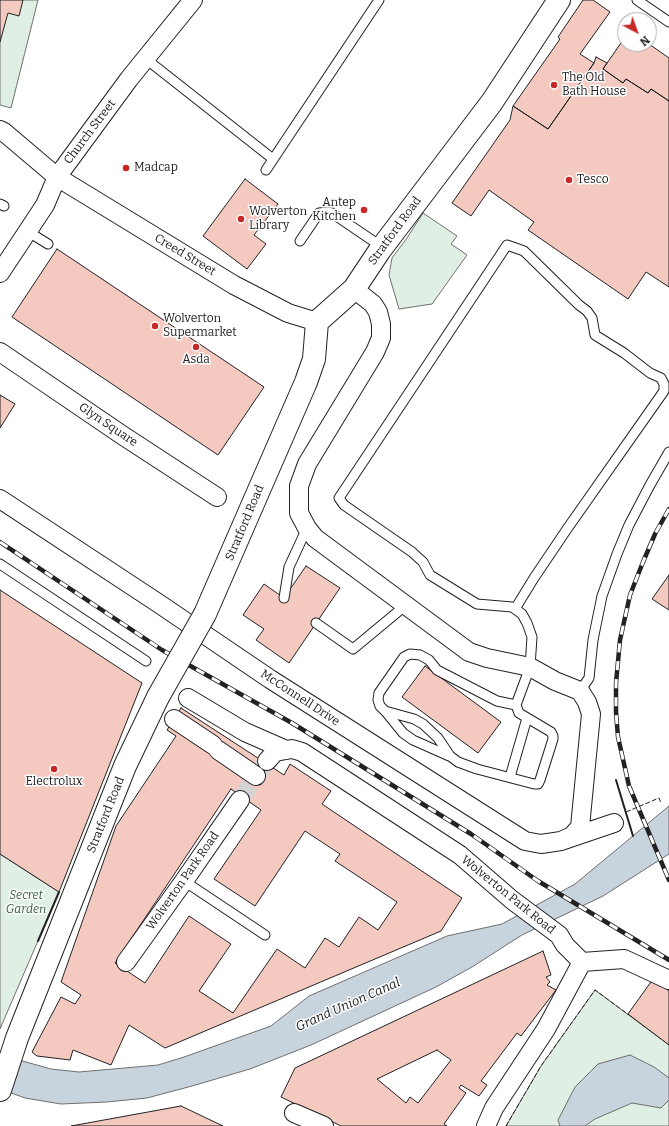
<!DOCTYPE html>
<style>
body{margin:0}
#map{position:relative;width:669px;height:1126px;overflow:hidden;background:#fff;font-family:Bitter,serif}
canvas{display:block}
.north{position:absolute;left:617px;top:12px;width:40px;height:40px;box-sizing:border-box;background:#fff;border:1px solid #a7a7a7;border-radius:50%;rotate:139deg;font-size:11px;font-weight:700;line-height:16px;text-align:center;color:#222}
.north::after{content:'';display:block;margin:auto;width:14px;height:18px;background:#c62828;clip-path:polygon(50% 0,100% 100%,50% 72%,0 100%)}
</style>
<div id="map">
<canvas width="669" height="1126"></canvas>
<div class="north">N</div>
</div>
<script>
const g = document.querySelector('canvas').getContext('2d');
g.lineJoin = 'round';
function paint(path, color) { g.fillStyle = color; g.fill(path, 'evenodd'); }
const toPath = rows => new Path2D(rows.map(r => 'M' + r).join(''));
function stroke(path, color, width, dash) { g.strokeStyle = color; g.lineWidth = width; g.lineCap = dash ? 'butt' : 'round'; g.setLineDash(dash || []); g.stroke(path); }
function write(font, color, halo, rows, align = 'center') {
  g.font = font + ' Bitter,serif'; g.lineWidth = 3; g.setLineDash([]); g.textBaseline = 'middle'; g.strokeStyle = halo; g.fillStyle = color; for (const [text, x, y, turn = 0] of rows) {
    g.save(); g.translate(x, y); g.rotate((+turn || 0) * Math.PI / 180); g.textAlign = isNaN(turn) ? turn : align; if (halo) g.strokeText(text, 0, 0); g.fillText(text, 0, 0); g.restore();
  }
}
const green = toPath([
 [0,0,38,0,11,108,0,105,0,0],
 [423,213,457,236,451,244,467,255,432,304,399,309,389,275,392,258,407,238,423,213],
 [0,854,59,892,0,1029,0,854],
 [595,990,669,1045,669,1126,506,1126,541,1066,595,990]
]);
paint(green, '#e0efe3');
stroke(green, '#6f6f6f', 1);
const water = toPath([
 [669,806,669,854,603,896,522,935,472,967,436,987,311,1045,250,1069,192,1086,147,1098,107,1102,61,1104,25,1098,0,1089,0,1052,12,1058,51,1069,79,1072,158,1065,184,1057,271,1026,309,996,447,936,502,924,575,884,669,806],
 [630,1055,654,1067,669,1078,669,1100,661,1108,632,1103,595,1119,585,1126,560,1126,558,1120,575,1087,598,1064,630,1055]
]);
paint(water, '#c7d3dd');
stroke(water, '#6f6f6f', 1);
const building = toPath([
 [0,0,23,0,19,16,8,13,0,42,0,0],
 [583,0,593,0,610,12,580,54,594,63,548,129,513,106,560,39,558,37,583,0],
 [649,32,654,36,649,43,649,32],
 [625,37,625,44,649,44,669,58,669,101,651,89,648,93,626,79,623,83,603,69,625,37],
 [596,57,607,63,603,69,623,83,626,79,648,93,651,89,669,101,669,287,646,272,628,299,528,230,534,222,489,190,471,216,452,203,510,120,513,106,548,129,594,63,596,57],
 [245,179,278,204,254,235,266,244,247,269,203,236,245,179],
 [57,249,264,387,218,455,12,317,57,249],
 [0,395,15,404,0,428,0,395],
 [306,566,340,588,289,663,256,640,264,629,243,615,264,584,284,598,306,566],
 [669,575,669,610,652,599,669,575],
 [0,590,142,683,59,892,0,854,0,590],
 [425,666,501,722,478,753,402,697,425,666],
 [181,708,284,775,290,764,331,791,322,804,462,898,441,931,165,1048,129,1025,111,1065,73,1050,70,1060,37,1056,32,1052,61,997,75,1004,81,995,61,982,116,826,176,736,167,730,181,708],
 [231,789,261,810,214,879,255,906,305,831,340,854,335,861,397,902,378,930,359,917,339,947,325,938,305,968,277,949,233,1013,199,991,231,944,189,916,145,983,115,963,231,789],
 [543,951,551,975,546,977,550,982,547,985,556,990,521,1036,517,1033,481,1081,487,1085,479,1096,461,1085,459,1088,466,1093,444,1124,447,1126,341,1126,281,1097,295,1068,543,951],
 [437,1050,451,1060,418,1103,410,1097,406,1103,377,1079,437,1050],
 [653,979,669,991,669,1045,628,1014,653,979],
 [181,1106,223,1126,71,1126,181,1106]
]);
paint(building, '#f3c9c0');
stroke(building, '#222', 1);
stroke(toPath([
 [240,800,267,761]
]), '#d3d3d3', 18, [18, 9]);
const lane = toPath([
 [637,0,669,22],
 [146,59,273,159],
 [266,170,379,0],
 [0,204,4,206],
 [27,231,48,244],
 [300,241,319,213,327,212,332,213,382,247],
 [0,564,146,661],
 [284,598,289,567,307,528],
 [515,609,534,578,567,529,664,391,664,384,661,378,650,373,624,353,595,335,592,318,587,311,579,305,524,251,507,245,339,498,344,505,412,552,423,562,430,575,477,604,512,607,515,609,522,614,527,623,532,637,530,667,516,705,519,713,551,732,553,736,553,739,540,780,538,784,534,784,477,769,458,762,450,756,438,738,423,724,414,719,385,711,380,706,378,700,379,693,404,657,410,654,420,655,429,660,437,670,497,701,516,705],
 [316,623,353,649,406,605],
 [580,691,589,678,593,640,602,596,617,554,629,525,650,485,669,452],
 [386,712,403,733,413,740,449,756],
 [510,777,527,718],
 [184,881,265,935]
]);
const street = toPath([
 [0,130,4,132,57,177,234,285,288,313,317,322],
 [0,273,45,205,57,177,129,79,193,0],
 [354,289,373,304,378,312,381,324,381,338,375,352,307,464,299,486,299,513,307,528,315,538,469,652,487,658,530,667,555,681,580,691,587,702,591,714,580,827,572,836,561,841],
 [0,352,122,435,217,497],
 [0,499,158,603,270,679,525,841,541,844,561,841,614,823],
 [188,698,245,732,286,750],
 [174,719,213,745],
 [218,750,256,776],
 [267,761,275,752,292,749,302,752,460,855,512,900,559,935,565,945,582,962,546,1029,494,1108,486,1126],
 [126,962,184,881,240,800],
 [582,962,624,959,669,980],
 [294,1113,324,1126]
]);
const secondary = toPath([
 [205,614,306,382,314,359,317,322,354,289,380,250,492,102,559,0],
 [0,1090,17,1038,125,766,158,697]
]);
stroke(lane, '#222', 11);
stroke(street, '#222', 20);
stroke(secondary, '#222', 24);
stroke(lane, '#fff', 9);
stroke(street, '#fff', 18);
stroke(secondary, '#fff', 22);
const rail = toPath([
 [669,509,655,534,643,562,630,595,620,640,616,683,616,712,618,737,629,786,669,880],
 [0,542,162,650,292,723,471,834,538,881,669,960]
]);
stroke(rail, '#222', 4.5);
stroke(rail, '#fff', 3, [9]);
const secondaryBridge = toPath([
 [158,697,205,614]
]);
stroke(secondaryBridge, '#222', 24, []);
stroke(secondaryBridge, '#fff', 22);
stroke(toPath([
 [626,812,659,798,661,803],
 [506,1126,541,1066,595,990,629,1015]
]), '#222', 1, [5, 2]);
stroke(toPath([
 [616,780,633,836],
 [38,941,59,892]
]), '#222', 2);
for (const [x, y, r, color] of [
 [554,85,4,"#c62828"],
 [126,168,4,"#c62828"],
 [569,180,4,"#c62828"],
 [364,210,4,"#c62828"],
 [241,219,4,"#c62828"],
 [155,326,4,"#c62828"],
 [196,347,4,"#c62828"],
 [54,769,4,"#c62828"]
]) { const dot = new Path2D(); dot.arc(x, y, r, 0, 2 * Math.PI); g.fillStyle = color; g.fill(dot); stroke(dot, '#fff', 1.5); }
write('12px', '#222', '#fff', [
 ["The Old",562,78],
 ["Bath House",562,92],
 ["Madcap",134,168],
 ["Tesco",577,180],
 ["Antep",356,203,"right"],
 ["Kitchen",356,217,"right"],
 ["Wolverton",249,212],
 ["Library",249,226],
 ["Wolverton",163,319],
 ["Supermarket",163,333],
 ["Asda",196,360,"center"],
 ["Electrolux",54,782,"center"]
], 'left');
write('12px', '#222', '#fff', [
 ["Church Street",90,132,-53],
 ["Stratford Road",395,231,-54],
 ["Creed Street",185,255,31],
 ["Glyn Square",108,425,34],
 ["Stratford Road",245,523,-67],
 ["McConnell Drive",300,698,33],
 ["Stratford Road",106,815,-68],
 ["Wolverton Park Road",183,881,-55],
 ["Wolverton Park Road",508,895,39]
]);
write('italic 12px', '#2f5e38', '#fff', [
 ["Secret",26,896],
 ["Garden",26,910]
]);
write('italic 13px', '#222', '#fff', [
 ["Grand Union Canal",348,1005,-24]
]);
</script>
